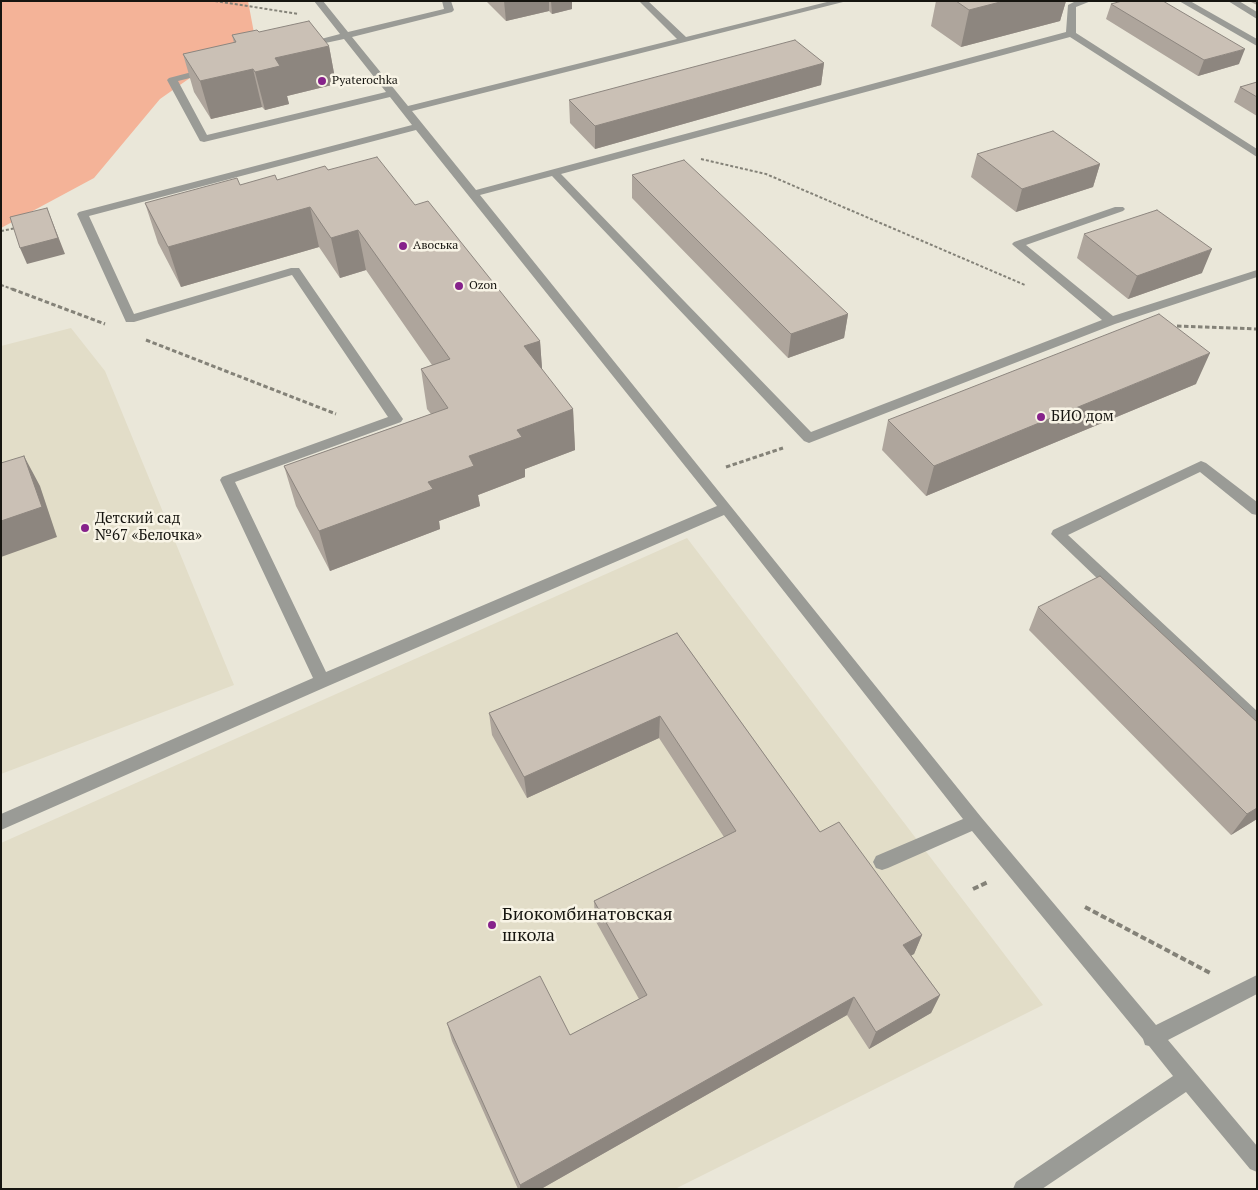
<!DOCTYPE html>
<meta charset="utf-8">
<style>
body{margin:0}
#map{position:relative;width:1258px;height:1190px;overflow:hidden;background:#eae7d9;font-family:"PT Serif",serif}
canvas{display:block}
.frame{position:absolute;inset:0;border:2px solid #161510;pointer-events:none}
</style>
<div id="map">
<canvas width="1258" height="1190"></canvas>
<div class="frame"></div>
</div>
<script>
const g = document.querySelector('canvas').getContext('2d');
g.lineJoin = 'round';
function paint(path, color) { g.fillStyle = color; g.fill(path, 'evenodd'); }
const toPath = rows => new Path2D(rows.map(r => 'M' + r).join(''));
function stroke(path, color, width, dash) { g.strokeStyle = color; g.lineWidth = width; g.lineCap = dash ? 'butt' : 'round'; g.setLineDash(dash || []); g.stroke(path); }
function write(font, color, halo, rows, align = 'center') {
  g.font = font + ' "PT Serif",serif'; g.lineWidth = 5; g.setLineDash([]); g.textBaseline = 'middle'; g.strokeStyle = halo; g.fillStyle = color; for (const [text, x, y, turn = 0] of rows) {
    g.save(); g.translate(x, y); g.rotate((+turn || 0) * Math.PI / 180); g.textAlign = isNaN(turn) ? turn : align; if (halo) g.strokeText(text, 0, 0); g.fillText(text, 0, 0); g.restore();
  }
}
paint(toPath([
 [71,328,105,371,234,685,1,774,1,346],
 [687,538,1043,1005,675,1189,1,1189,1,843]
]), '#e2ddc8');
paint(toPath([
 [1,1,248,1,254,33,160,99,94,178,1,228]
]), '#f4b398');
stroke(toPath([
 [215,1,299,14],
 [701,159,766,174,1025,285],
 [1,231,16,228],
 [1,285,15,290]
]), '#848278', 2, [3, 2]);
stroke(toPath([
 [12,289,105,324],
 [1177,326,1257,329],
 [146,340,336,414],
 [726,467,783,448]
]), '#848278', 3, [4.5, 2.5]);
stroke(toPath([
 [973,889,988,882],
 [1085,907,1212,974]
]), '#848278', 4, [6, 3]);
paint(toPath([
 [314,1,323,1,348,32,444,9,442,1,451,1,454,10,452,12,352,37,408,106,677,39,639,1,648,1,686,37,831,1,847,1,412,111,476,190,1066,32,1068,5,1076,1,1091,1,1076,7,1076,33,1257,149,1257,157,1070,37,561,174,811,432,1102,320,1014,246,1012,244,1014,242,1115,207,1123,207,1125,209,1123,211,1026,245,1113,316,1257,270,1257,277,1115,324,809,443,804,441,552,176,480,195,981,817,1156,1025,1257,975,1257,994,1168,1040,1257,1146,1257,1172,1250,1169,1186,1092,1042,1189,1013,1189,1016,1182,1173,1076,1149,1046,1145,1045,1143,1039,972,831,888,868,882,870,876,868,873,862,876,856,963,819,724,515,328,686,1,830,1,814,313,678,220,480,222,477,388,417,292,275,134,322,126,322,77,214,79,212,412,125,390,97,204,142,200,141,167,80,169,78,207,68,212,71,210,73,178,81,207,135,386,92,344,39,302,48,302,44,340,34,314,1],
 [416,130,717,506,326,672,235,482,401,422,403,419,299,268,291,268,134,314,89,216,416,130],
 [1179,1,1190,1,1257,39,1257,46,1179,1],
 [1228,1,1239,1,1257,12,1257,19,1228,1],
 [1201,461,1206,463,1257,502,1257,515,1252,514,1200,472,1068,535,1257,711,1257,728,1251,726,1051,534,1053,530,1201,461]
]), '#9a9b96');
paint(toPath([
 [486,1,572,1,572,9,552,14,549,11,506,21],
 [936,1,1066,1,1060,21,961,47,931,26],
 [1249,1,1257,1,1257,5],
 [1111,4,1239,64,1198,76,1106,19],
 [259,32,329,46,336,84,287,96,289,104,265,110,262,107,211,119,194,92,183,54,234,43,232,35],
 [824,63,821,85,595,149,570,123,569,100],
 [1257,82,1257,116,1234,102,1240,87],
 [977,154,1100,164,1093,187,1016,212,971,177],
 [328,170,415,205,540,341,542,370,573,409,575,450,525,469,525,477,478,495,480,506,439,521,440,529,330,571,296,506,284,466,431,414,427,409,421,369,432,365,366,270,340,278,319,247,181,287,158,243,145,203,240,185,277,180],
 [632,175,848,314,844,338,788,358,632,198],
 [1084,234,1202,273,1128,299,1077,258],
 [1196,384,926,496,882,450,888,420],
 [1038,607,1257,722,1257,819,1231,835,1029,630],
 [677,633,820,832,922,935,914,954,911,955,940,995,931,1013,869,1049,847,1015,541,1189,518,1189,452,1041,447,1023,570,1035,639,999,595,920,594,901,724,837,659,738,527,798,492,735,489,713]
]), '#aea59c');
paint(toPath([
 [504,1,549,1,549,11,506,21],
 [551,1,572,1,572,9,552,14],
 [1004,1,1066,1,1060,21,961,47,969,10],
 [329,46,336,84,287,96,289,104,265,110,255,72,275,58],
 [1245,49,1239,64,1198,76,1204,60],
 [824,63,821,85,595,149,595,126],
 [253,69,262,107,211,119,200,81],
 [1100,164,1093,187,1016,212,1022,189],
 [310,207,319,247,181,287,168,247],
 [47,208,65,254,27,264,20,248],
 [358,230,366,270,340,278,331,238],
 [1212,249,1202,273,1128,299,1137,276],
 [848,314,844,338,788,358,791,334],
 [540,341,543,381,524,346],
 [1210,353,1196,384,926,496,934,466],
 [573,409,575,450,525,469,525,477,478,495,480,506,439,521,440,529,330,571,319,531,469,456,517,430],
 [24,456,40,486,57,537,1,557,1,521],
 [660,716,659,738,527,798,524,777],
 [1257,808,1257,819,1231,835,1247,814],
 [922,935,914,954,896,964,903,945],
 [940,995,931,1013,869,1049,876,1032],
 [854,997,847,1015,541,1189,520,1189,520,1185]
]), '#8d867f');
const building = toPath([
 [956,1,1004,1,969,10,956,1],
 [1122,1,1163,1,1245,49,1204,60,1111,4,1122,1],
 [309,21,329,46,275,58,280,66,255,72,253,69,200,81,183,54,236,42,232,35,257,30,259,32,309,21],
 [795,40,824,63,595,126,569,100,795,40],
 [1257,82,1257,97,1240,87,1257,82],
 [1053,131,1100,164,1022,189,977,154,1053,131],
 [377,157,415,205,428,201,540,341,524,346,573,409,517,430,522,437,469,456,474,466,428,482,433,489,319,531,284,466,448,408,421,369,450,359,358,230,331,238,310,207,168,247,145,203,237,178,240,185,275,175,277,180,325,166,328,170,377,157],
 [684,160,848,314,791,334,632,175,684,160],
 [47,208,58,238,20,248,10,217,47,208],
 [1157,210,1212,249,1137,276,1084,234,1157,210],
 [1159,314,1210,353,934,466,888,420,1159,314],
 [24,456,42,507,1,521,1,463,24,456],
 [1100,576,1257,722,1257,808,1247,814,1038,607,1100,576],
 [677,633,820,832,839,822,922,935,903,945,940,995,876,1032,854,997,520,1185,447,1023,540,976,570,1035,647,995,594,901,736,831,660,716,524,777,489,713,677,633]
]);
paint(building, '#cac0b5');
stroke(building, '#8d867f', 1);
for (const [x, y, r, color] of [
 [322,81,5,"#86228b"],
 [403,246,5,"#86228b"],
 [459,286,5,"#86228b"],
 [1041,417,5,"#86228b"],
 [85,528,5,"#86228b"],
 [492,925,5,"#86228b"]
]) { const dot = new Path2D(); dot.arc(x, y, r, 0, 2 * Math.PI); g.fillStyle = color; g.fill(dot); stroke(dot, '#f8f4e6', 2); }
write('12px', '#161510', '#f8f4e6', [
 ["Pyaterochka",332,81],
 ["Авоська",413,246],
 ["Ozon",469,286]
], 'left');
write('15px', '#161510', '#f8f4e6', [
 ["БИО дом",1051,417],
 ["Детский сад",95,519],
 ["№67 «Белочка»",95,536]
], 'left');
write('18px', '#161510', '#f8f4e6', [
 ["Биокомбинатовская",502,915],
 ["школа",502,936]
], 'left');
</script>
